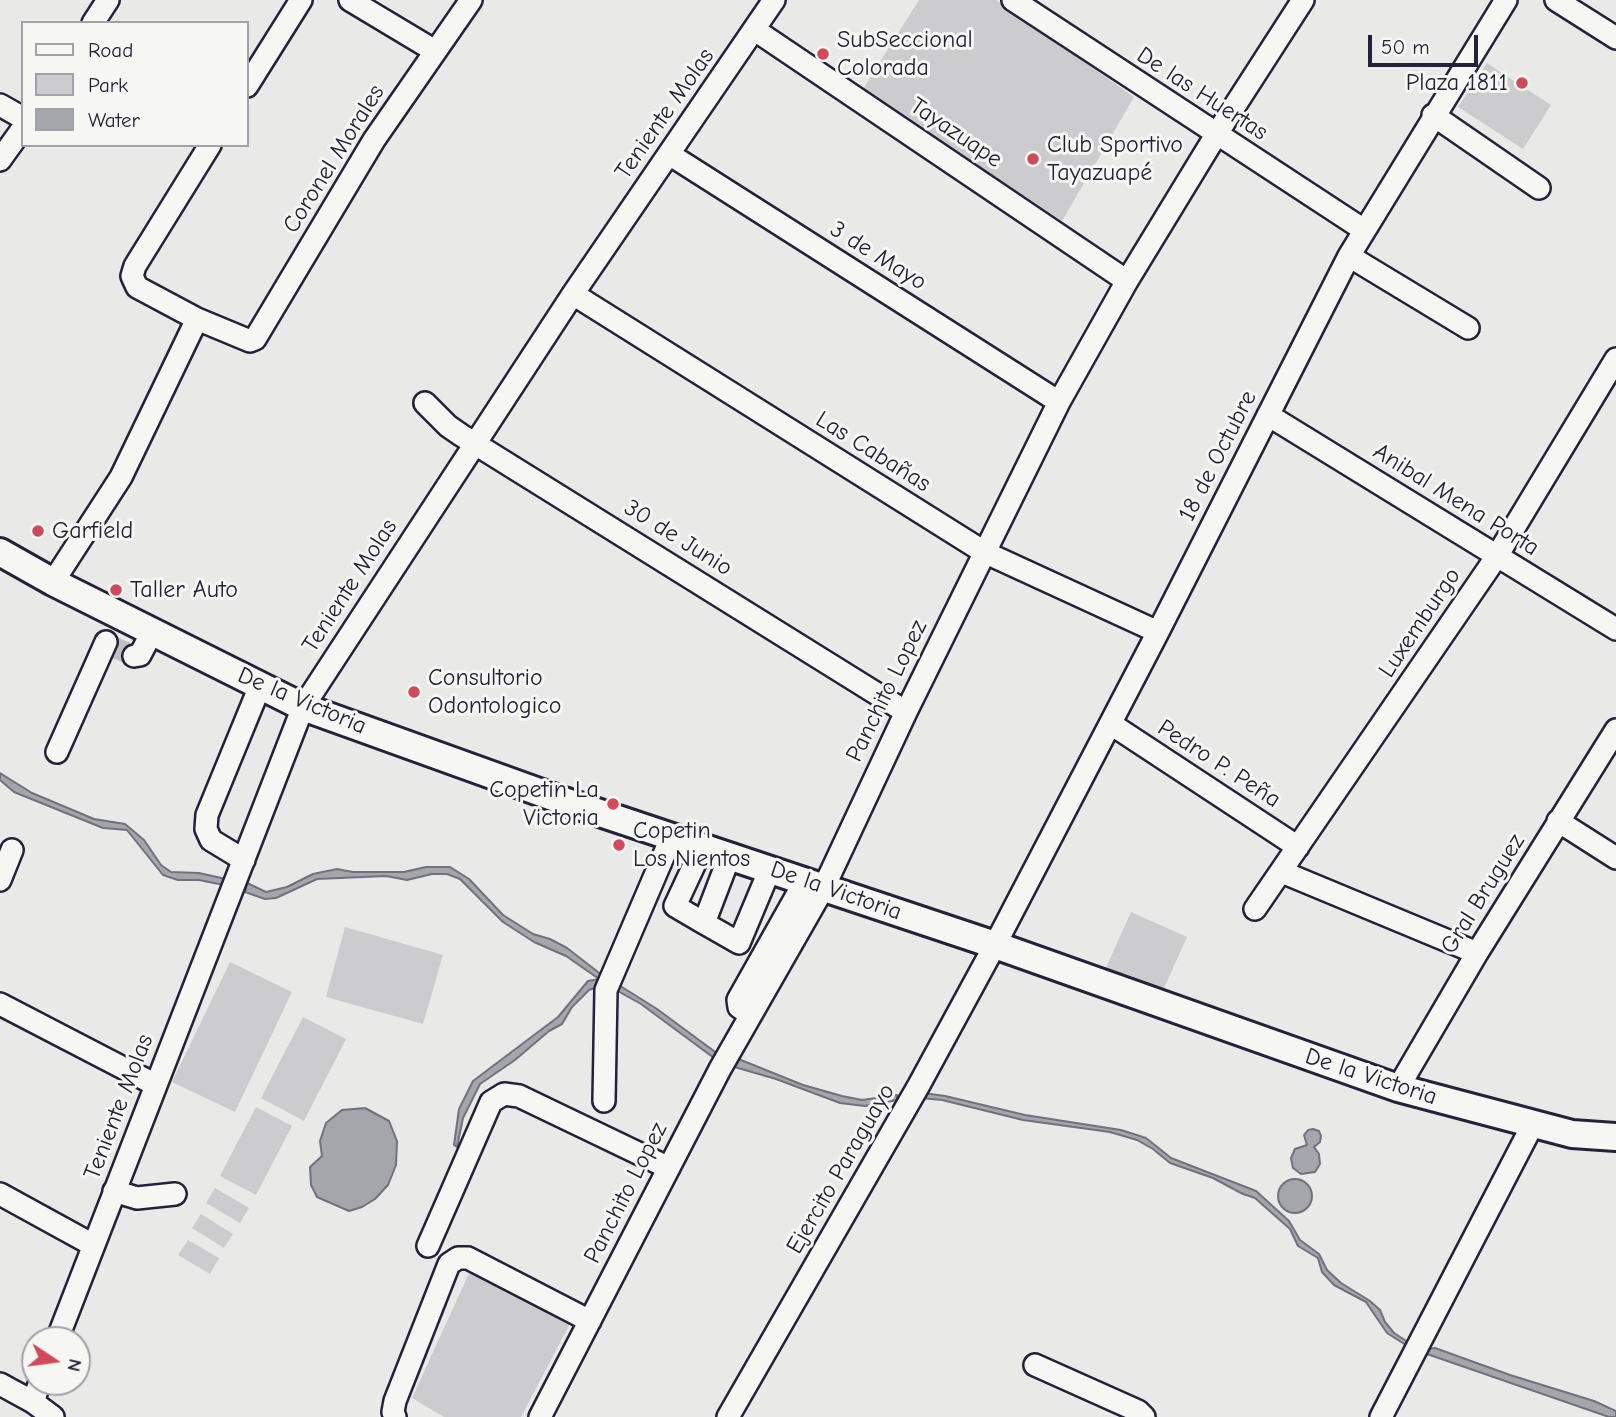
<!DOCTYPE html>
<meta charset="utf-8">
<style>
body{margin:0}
#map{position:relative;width:1616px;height:1417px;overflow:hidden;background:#e9e9e7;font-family:"Comic Neue",sans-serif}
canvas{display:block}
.legend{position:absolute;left:21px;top:21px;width:228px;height:126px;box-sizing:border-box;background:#f6f6f2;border:2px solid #a1a1a9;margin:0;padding:9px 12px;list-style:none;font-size:21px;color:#22223b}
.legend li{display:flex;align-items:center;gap:14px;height:35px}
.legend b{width:35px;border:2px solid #a1a1a9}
.north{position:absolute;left:21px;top:1326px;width:70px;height:70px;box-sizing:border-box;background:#f6f6f2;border:2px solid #a1a1a9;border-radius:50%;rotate:103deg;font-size:19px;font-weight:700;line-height:28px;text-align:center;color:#22223b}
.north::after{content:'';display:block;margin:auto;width:24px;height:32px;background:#d1495b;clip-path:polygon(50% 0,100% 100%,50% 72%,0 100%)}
.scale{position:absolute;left:1368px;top:35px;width:110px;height:32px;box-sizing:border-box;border:4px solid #22223b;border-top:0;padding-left:9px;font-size:21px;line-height:24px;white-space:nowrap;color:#22223b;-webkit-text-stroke:5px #f6f6f2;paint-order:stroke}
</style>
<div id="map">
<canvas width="1616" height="1417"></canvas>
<ul class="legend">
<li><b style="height:9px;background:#f6f6f2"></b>Road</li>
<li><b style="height:19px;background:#ccccce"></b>Park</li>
<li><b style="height:19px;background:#a5a5ac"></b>Water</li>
</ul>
<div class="north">N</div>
<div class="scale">50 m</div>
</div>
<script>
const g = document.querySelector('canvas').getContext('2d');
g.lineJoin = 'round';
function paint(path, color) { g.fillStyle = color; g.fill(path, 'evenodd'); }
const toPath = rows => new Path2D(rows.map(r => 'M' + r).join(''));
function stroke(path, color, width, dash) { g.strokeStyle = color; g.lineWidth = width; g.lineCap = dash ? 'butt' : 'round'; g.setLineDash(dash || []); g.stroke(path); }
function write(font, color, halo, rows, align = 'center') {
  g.font = font + ' "Comic Neue",sans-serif'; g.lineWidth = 6; g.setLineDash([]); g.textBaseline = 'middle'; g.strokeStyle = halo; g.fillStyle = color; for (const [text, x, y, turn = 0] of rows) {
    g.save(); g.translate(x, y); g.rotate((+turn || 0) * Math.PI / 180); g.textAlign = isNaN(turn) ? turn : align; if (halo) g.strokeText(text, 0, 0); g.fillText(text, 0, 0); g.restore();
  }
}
paint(toPath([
 [919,0,996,0,1134,97,1062,221,863,89],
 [1487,63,1551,105,1523,149,1458,107],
 [1131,912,1187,937,1160,997,1104,972],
 [345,927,443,955,423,1024,326,997],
 [230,962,292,992,235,1112,172,1082],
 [303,1017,346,1039,304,1121,261,1098],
 [256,1107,292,1126,256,1195,220,1176],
 [215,1188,249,1208,240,1223,206,1203],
 [201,1214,233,1234,224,1248,192,1228],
 [188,1240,219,1258,210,1274,178,1255],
 [471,1269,571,1322,521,1417,444,1417,412,1398]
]), '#ccccce');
const water = toPath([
 [0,773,32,793,94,819,125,824,144,840,161,865,171,872,199,873,226,879,224,885,199,880,178,880,163,875,127,830,103,828,14,792,0,780,0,773],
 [426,867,450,867,469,879,503,915,533,934,550,939,567,948,598,972,657,1009,718,1054,714,1058,641,1004,607,985,597,987,589,990,572,1007,562,1024,549,1031,515,1060,480,1084,463,1118,457,1147,454,1145,459,1109,473,1081,558,1017,588,981,599,979,566,956,534,942,503,922,460,879,447,874,432,874,407,880,386,876,317,879,276,898,265,899,245,892,247,883,266,892,287,887,313,874,337,869,353,872,404,872,426,867],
 [736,1058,803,1085,842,1096,862,1100,897,1095,897,1100,865,1106,840,1103,776,1079,731,1066,736,1058],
 [923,1093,945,1096,1025,1115,1121,1130,1146,1138,1171,1158,1256,1191,1289,1221,1300,1240,1319,1254,1327,1270,1341,1283,1370,1301,1380,1310,1385,1322,1394,1333,1411,1344,1409,1347,1387,1333,1366,1302,1334,1285,1322,1272,1318,1258,1298,1246,1290,1229,1255,1198,1243,1194,1213,1178,1170,1163,1153,1149,1137,1140,1110,1132,1023,1120,942,1100,920,1098,923,1093],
 [365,1108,389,1121,397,1141,396,1165,388,1185,375,1199,362,1207,349,1211,317,1197,311,1185,310,1167,322,1156,320,1141,326,1123,342,1110,365,1108],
 [1313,1129,1319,1131,1321,1136,1320,1142,1314,1147,1319,1154,1320,1164,1315,1172,1301,1174,1293,1168,1291,1158,1295,1149,1307,1145,1304,1135,1308,1130,1313,1129],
 '1278 1196a17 17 0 1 1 34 0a17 17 0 1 1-34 0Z',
 [1435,1348,1510,1375,1594,1401,1616,1411,1616,1417,1609,1417,1427,1354,1429,1349,1435,1348]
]);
paint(water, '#a5a5ac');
stroke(water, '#71717f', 2);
stroke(toPath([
 [107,644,134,656]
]), '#c1c1c5', 21, [21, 10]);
const minor = toPath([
 [350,0,435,51],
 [1013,0,1364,230],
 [1556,0,1616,38],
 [93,23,108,0],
 [755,30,1127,281],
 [247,86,301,0],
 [0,105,23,118],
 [1433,115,1539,188],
 [210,145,135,266,132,276,137,287,197,319,250,341,255,339,374,140,471,0],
 [669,154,1059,402],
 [0,160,23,128],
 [1349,256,1468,328],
 [573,294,984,552,1158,632],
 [425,403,448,426,461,435,906,712],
 [1268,415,1616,629],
 [53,582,121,477,197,319],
 [134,656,140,655,152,632],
 [1111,724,1298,847],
 [57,752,106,642],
 [1558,821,1616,858],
 [703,846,675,906,704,923],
 [730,855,704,923,739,943,770,869],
 [244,860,211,840,206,829,207,815,260,686],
 [1282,872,1477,953],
 [0,880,12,850],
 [1255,909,1497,556,1616,359],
 [0,1004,156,1085],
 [751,1015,739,1007,738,1000,805,881],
 [1398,1088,1477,953,1616,730],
 [604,1101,606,990,672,836],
 [114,1191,137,1198,175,1194],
 [0,1194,93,1245],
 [428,1246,491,1102,504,1094,519,1096,669,1168],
 [57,1340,303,707,573,294,774,0],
 [1035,1365,1138,1411,1144,1417],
 [0,1384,33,1402,53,1417],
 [33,1402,40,1382],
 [395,1417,393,1412,395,1401,449,1264,458,1258,468,1258,590,1321],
 [540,1417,720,1069,824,887,906,712,1059,402,1127,281,1216,135,1303,0],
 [728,1417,919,1085,995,945,1158,632,1349,256,1506,0],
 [1381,1417,1533,1124]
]);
const major = toPath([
 [0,552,53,582,303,707,564,801,995,945,1398,1088,1572,1134,1616,1137]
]);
stroke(minor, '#22223b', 26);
stroke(major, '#22223b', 32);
stroke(minor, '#f6f6f2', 21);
stroke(major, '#f6f6f2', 26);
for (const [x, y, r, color] of [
 [823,54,7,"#d1495b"],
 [1522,83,7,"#d1495b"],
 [1033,159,7,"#d1495b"],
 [38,531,7,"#d1495b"],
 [116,590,7,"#d1495b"],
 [414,692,7,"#d1495b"],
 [613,804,7,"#d1495b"],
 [619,845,7,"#d1495b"]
]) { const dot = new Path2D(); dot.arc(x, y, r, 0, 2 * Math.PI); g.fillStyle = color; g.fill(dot); stroke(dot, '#f6f6f2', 2.5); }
write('24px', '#22223b', '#f6f6f2', [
 ["SubSeccional",837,40],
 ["Colorada",837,68],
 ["Plaza 1811",1508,83,"right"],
 ["Club Sportivo",1047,145],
 ["Tayazuapé",1047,173],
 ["Garfield",52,531],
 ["Taller Auto",130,590],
 ["Consultorio",428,678],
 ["Odontologico",428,706],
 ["Copetin La",599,790,"right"],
 ["Victoria",599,818,"right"],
 ["Copetin",633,831],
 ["Los Nientos",633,859]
], 'left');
write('24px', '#22223b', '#f6f6f2', [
 ["De las Huertas",1202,94,33],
 ["Teniente Molas",665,114,-55],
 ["Tayazuape",956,133,34],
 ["Coronel Morales",334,159,-58],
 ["3 de Mayo",878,256,32],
 ["Las Cabañas",873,452,32],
 ["18 de Octubre",1218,456,-63],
 ["Anibal Mena Porta",1456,500,32],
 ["30 de Junio",678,538,32],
 ["Teniente Molas",350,586,-57],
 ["Luxemburgo",1420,623,-56],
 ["Panchito Lopez",887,691,-64],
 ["De la Victoria",302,701,23],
 ["Pedro P. Peña",1219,764,33],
 ["De la Victoria",836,891,19],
 ["Gral Bruguez",1483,894,-58],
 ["De la Victoria",1371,1077,18],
 ["Teniente Molas",119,1107,-69],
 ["Ejercito Paraguayo",841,1169,-60],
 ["Panchito Lopez",626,1193,-63]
]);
</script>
